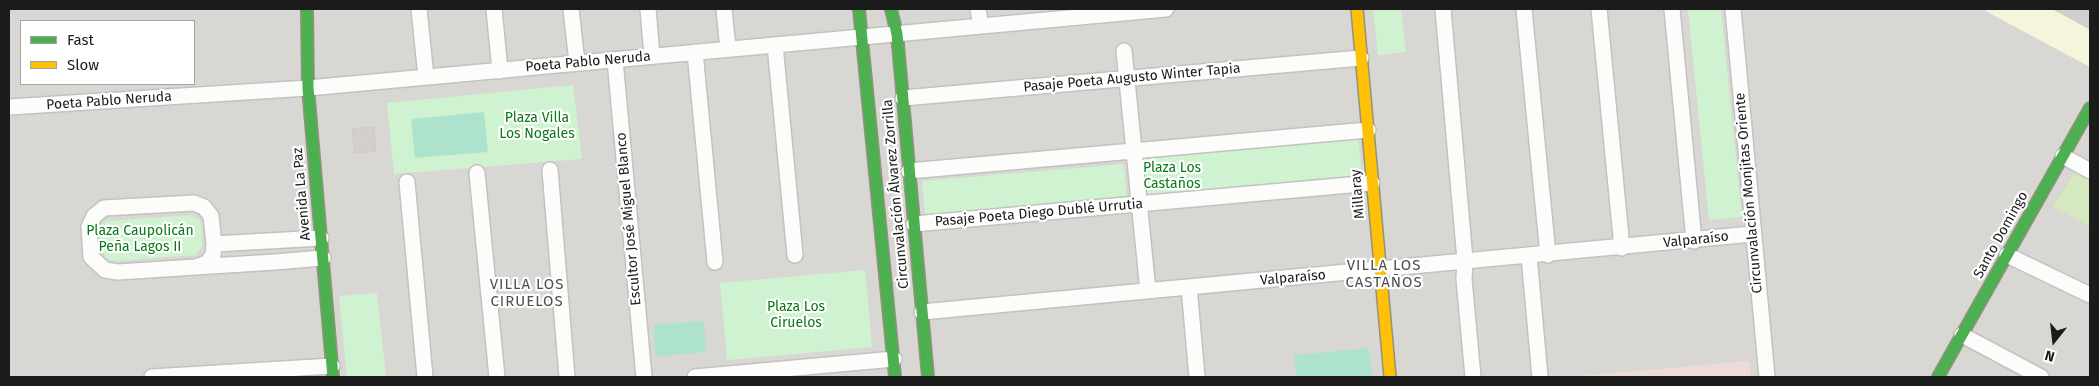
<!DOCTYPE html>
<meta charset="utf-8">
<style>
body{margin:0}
#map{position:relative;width:2099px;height:386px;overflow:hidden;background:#eae8e3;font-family:"Fira Sans",sans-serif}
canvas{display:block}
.frame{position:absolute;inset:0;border:10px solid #1b1b1b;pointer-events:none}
.legend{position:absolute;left:20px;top:20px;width:175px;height:65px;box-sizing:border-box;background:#fff;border:1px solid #a4a4a4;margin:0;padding:6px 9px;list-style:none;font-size:15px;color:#1b1b1b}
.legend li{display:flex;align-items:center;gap:10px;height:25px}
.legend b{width:25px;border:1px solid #a4a4a4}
.north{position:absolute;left:2029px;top:316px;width:50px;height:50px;-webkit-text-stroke:4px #fff;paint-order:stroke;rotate:196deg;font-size:14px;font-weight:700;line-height:20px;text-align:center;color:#1b1b1b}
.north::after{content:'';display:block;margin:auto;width:18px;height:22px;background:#1b1b1b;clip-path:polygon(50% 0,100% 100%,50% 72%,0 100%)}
</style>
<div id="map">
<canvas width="2099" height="386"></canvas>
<div class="frame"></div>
<ul class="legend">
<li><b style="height:6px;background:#4caf50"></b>Fast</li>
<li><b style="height:6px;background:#ffc107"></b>Slow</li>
</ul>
<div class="north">N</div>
</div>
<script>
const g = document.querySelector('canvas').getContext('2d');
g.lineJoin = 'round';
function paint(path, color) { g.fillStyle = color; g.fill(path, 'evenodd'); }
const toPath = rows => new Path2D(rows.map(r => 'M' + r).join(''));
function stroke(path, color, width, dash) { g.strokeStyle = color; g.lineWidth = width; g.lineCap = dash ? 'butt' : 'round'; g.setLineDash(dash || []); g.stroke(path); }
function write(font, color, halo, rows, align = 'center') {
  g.font = font + ' "Fira Sans",sans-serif'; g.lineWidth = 4.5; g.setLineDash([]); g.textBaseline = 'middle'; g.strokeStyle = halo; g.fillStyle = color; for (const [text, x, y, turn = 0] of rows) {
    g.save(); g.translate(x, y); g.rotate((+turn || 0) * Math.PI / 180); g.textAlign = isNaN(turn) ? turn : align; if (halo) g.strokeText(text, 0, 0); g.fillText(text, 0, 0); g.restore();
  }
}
paint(toPath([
 [9,9,2090,9,2090,377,9,377],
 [21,21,194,21,194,84,21,84]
]), '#d9d7d4');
paint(toPath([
 [1749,361,1751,377,1580,377,1580,376]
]), '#eddbd7');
paint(toPath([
 [1982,9,2090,9,2090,67]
]), '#f5f5dc');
paint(toPath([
 [2077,168,2090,176,2090,226,2053,207]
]), '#d5e9c0');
paint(toPath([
 [1373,9,1401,9,1406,52,1378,55],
 [1688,9,1721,9,1742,217,1709,220],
 [573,85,582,159,394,174,387,103],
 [1358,138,1362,178,1147,199,1144,159],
 [1124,164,1127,198,925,215,922,181],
 [192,215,199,219,201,224,202,246,196,255,117,261,109,260,104,255,99,228,106,221],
 [865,270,872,347,727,360,720,283],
 [377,293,386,377,347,377,339,296]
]), '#cff2d0');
paint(toPath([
 [484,112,488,152,415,158,411,119],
 [704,321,706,352,656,357,653,325],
 [1369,348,1372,377,1296,377,1294,355]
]), '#ade3cc');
const building = toPath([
 [2053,9,2090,9,2090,29,2053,9],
 [374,127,376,151,355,153,352,129,374,127]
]);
paint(building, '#d2cfcc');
stroke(building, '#cdc9c4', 1);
const street = toPath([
 [419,9,426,77],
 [494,9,500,71],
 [571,9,577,63],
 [648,9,652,56],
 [724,9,728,49],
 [978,9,981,26],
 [1443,9,1465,260,1464,279,1473,377],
 [1524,9,1548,255],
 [1599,9,1622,248],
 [1672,9,1694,241],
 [1733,9,1767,377],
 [775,45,795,255],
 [1124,51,1148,291],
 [695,52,715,262],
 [615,60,644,377],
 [903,98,1361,58],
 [9,107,308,88,1166,9],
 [2063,156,2090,171],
 [550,170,567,377],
 [909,171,1368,130],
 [477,173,497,377],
 [407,182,425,377],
 [914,224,1372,183],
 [214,244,321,238],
 [2007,255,2090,295],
 [1529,256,1540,377],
 [195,267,207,263,213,255,214,244,211,216,204,207,194,203,104,208,94,216,89,227,91,257,105,270,118,272,195,267,275,262,323,258],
 [1189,287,1197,377],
 [922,312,1752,234],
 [1962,335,2041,377],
 [152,377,332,366],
 [695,377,894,359]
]);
const fast = toPath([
 [307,9,308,88,333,377],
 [859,9,895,377],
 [891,9,897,34,928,377],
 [1938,377,2090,108]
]);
const slow = toPath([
 [1357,9,1390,377]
]);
stroke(street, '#c2c2bf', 18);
stroke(fast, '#91937c', 14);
stroke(slow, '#91937c', 14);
stroke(street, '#fcfcfb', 15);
stroke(fast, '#4caf50', 11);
stroke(slow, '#ffc107', 11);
write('14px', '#1b1b1b', '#fff', [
 ["Poeta Pablo Neruda",588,62,-5],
 ["Pasaje Poeta Augusto Winter Tapia",1132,78,-5],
 ["Poeta Pablo Neruda",109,101,-4],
 ["Circunvalación Monjitas Oriente",1749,193,-95],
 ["Avenida La Paz",302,194,-95],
 ["Circunvalación Álvarez Zorrilla",896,194,-95],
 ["Millaray",1358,194,-95],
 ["Pasaje Poeta Diego Dublé Urrutia",1039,213,-5],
 ["Escultor José Miguel Blanco",629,219,-95],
 ["Santo Domingo",2001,235,-61],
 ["Valparaíso",1696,240,-6],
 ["Valparaíso",1293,278,-5]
]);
write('14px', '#097815', '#fff', [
 ["Plaza Villa",537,118],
 ["Los Nogales",537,134],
 ["Plaza Los",1172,168],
 ["Castaños",1172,184],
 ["Plaza Caupolicán",140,231],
 ["Peña Lagos II",140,247],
 ["Plaza Los",796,307],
 ["Ciruelos",796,323]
]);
g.letterSpacing = '1px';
write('15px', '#4e4e4e', '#fff', [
 ["VILLA LOS",1384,266],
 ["CASTAÑOS",1384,283],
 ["VILLA LOS",527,285],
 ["CIRUELOS",527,302]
]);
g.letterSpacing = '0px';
</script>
